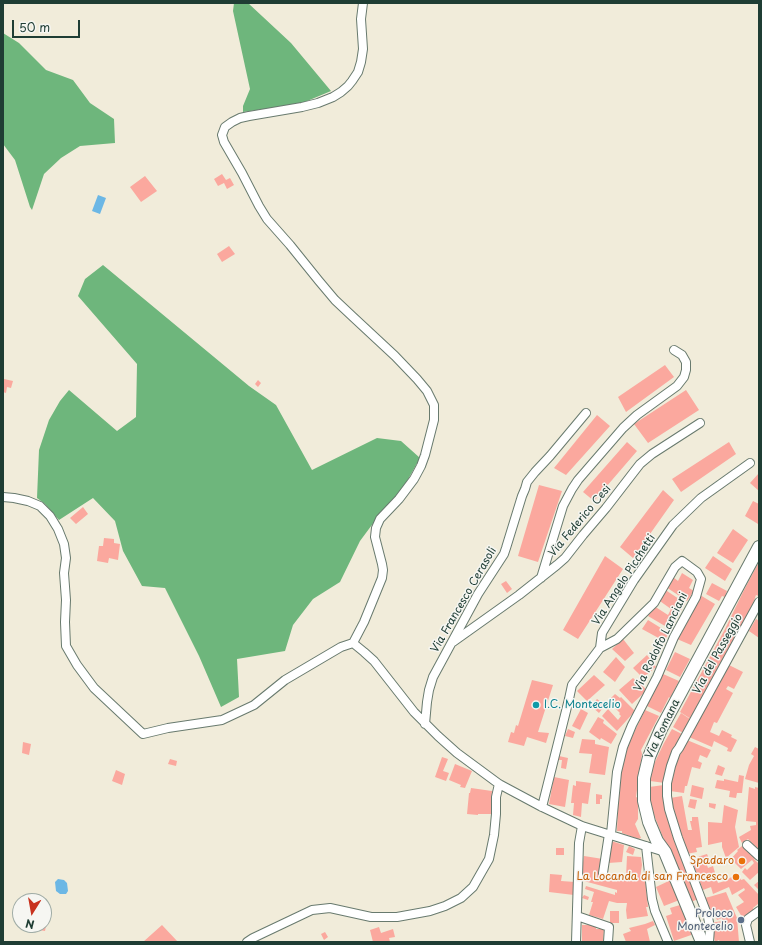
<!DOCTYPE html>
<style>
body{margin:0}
#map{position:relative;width:762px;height:945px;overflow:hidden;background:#f1ecda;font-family:"Playpen Sans",sans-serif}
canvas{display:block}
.frame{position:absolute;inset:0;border:4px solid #1f3d34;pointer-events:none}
.north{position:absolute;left:12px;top:893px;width:40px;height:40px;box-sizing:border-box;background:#f6f6f2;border:1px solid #a0aca6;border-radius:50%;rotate:191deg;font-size:11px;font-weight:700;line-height:16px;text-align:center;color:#1f3d34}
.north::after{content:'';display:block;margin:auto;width:14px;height:18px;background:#c8321e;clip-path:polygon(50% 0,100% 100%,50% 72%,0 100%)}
.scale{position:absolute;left:12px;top:20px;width:68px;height:18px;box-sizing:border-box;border:2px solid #1f3d34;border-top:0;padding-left:5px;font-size:12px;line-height:14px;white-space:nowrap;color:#1f3d34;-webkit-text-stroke:3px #f6f6f2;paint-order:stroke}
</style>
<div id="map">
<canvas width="762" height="945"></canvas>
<div class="frame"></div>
<div class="north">N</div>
<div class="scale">50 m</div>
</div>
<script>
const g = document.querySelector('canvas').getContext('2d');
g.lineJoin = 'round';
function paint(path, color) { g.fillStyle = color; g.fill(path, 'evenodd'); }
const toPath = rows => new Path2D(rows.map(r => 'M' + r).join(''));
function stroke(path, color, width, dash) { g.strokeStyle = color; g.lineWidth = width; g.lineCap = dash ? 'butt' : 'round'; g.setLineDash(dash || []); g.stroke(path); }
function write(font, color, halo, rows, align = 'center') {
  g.font = font + ' "Playpen Sans",sans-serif'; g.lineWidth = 3; g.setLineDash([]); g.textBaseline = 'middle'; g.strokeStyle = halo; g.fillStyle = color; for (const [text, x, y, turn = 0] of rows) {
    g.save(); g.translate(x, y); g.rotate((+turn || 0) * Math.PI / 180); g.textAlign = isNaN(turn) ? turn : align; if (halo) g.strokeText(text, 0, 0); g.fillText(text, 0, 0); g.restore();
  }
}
paint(toPath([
 [234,3,248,3,291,43,331,91,300,104,243,112,243,106,250,89,233,11],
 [3,33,19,43,46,70,73,80,90,103,114,119,115,143,80,146,61,158,44,174,32,210,30,207,15,160,3,144],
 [103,265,249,386,276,405,312,470,377,438,401,441,420,458,402,490,380,514,360,541,340,582,313,599,293,625,285,651,237,659,239,697,221,707,199,656,165,588,142,586,123,551,115,521,93,498,59,520,45,504,37,498,39,450,49,420,60,401,69,390,117,431,136,417,137,364,78,296,85,279]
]), '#6eb67c');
paint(toPath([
 [98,195,106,198,100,214,92,211],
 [58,879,64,880,67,883,68,891,66,894,60,894,56,891,55,882]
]), '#6cb7e5');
paint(toPath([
 [222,174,226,180,230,178,234,185,227,189,224,183,218,186,214,179],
 [145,176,157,191,141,202,130,187],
 [229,246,235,254,222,262,217,254],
 [665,365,674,377,626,412,618,397],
 [4,379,13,381,11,388,7,387,6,393,3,392],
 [258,380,261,383,258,387,255,384],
 [686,390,699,410,648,443,634,424],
 [597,415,610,426,566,475,554,468],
 [627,442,637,451,594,501,583,492],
 [729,442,736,454,681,492,672,479],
 [759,473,759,491,750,483],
 [539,485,562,491,538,562,518,556],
 [663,490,674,500,633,558,620,547],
 [753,501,759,504,759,522,758,524,745,516],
 [83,507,88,514,76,524,70,518],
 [733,529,748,540,733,563,717,553],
 [104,538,114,539,114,543,120,544,118,560,109,558,108,563,97,561,99,546,103,546],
 [605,556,623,569,578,639,563,630],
 [713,556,732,569,725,581,705,568],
 [759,562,759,596,756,595,749,615,691,719,680,712,725,629,744,590],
 [682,573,693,580,689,588,694,591,687,601,666,587,673,577,678,581],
 [506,581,512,589,507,593,501,584],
 [712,583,727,591,725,597,722,596,719,601,706,594],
 [664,589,685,603,670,629,648,616,654,606,668,615,671,609,657,599],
 [700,595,715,604,691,645,677,639],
 [756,619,759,621,759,638,749,631],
 [648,620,669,633,664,641,642,629],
 [623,639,634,653,625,661,612,649],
 [675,652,690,659,680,677,666,670],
 [647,655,656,667,643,678,633,668],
 [616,657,625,667,615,682,603,672],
 [729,665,743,672,734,689,728,686,726,689,733,693,717,723,714,722,710,732,719,736,722,730,732,735,731,737,737,740,731,752,727,751,728,748,714,741,712,747,689,737],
 [663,674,679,681,670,698,669,697,661,713,647,706],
 [594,675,605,685,587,701,577,691],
 [633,678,647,690,632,704,619,690],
 [532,680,553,685,538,732,549,733,546,743,527,737,524,746,508,742,511,732,514,733,516,725,518,726],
 [615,694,620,698,621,697,635,711,617,731,602,716,608,709,618,720,621,716,619,714,620,713,613,706,616,702,611,698],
 [597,699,605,705,599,713,591,706],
 [581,709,588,713,580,730,572,726],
 [645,710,659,716,641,750,642,754,636,797,638,798,638,819,635,824,641,838,638,839,622,833,622,831,617,831,619,777,626,749],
 [681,713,690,719,683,733,673,727],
 [598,717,604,720,603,723,617,734,611,744,601,738,600,740,589,732],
 [568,729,575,732,573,738,565,736],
 [672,729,682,734,665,783,650,781,653,766,664,743],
 [582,739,595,740,595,744,609,747,605,775,589,773,592,754,579,753],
 [687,740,711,750,707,758,700,755,698,761,702,763,700,769,692,767,687,786,685,786,684,793,670,791,678,754,680,755],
 [23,742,31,744,29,755,22,753],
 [755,747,759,749,759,783,745,779,749,765,754,756,751,754],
 [559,756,568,758,566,769,561,768,562,760,559,760],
 [442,757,448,759,443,771,449,773,446,781,435,777],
 [170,759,177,761,176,766,168,764],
 [455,764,472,771,465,788,460,787,461,785,449,780],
 [718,765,725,768,722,776,715,774],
 [116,770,125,774,122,785,112,781],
 [739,775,744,776,742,793,737,793,736,798,729,797,730,791,715,788,717,780,724,781,724,779,738,782],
 [554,777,569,780,565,807,549,804],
 [576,781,591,783,588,804,582,803,581,817,573,815,574,803,571,803,573,785,576,786],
 [664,785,698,899,691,902,662,835,652,810,649,787],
 [692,785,704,788,702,799,690,796],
 [749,787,755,789,755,787,759,788,759,850,748,839,742,843,739,837,751,830,750,826,756,825,756,822,746,821],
 [471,788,492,791,491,814,478,814,478,815,467,814,469,793,470,793],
 [596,794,602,795,602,799,600,799,600,804,596,804],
 [682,796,688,830,692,830,690,821,692,821,692,817,698,817,702,847,696,848,697,852,686,854,670,798],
 [690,799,697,800,695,809,688,807],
 [709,803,716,804,715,809,709,807],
 [724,805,738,810,735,827,739,847,726,858,722,847,722,842,708,845,708,822,722,823],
 [611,841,624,845,622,862,608,863],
 [629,846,635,849,633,855,626,852],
 [742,846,755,858,754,859,759,864,759,872,750,880,742,872,745,868,747,870,754,863,752,860,741,869,731,859,738,851,737,850],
 [556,848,564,848,564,855,556,855],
 [707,854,710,861,706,862,708,868,713,866,718,883,725,881,738,873,741,880,744,879,759,895,759,903,753,908,754,911,742,917,736,907,744,902,738,895,745,890,744,888,732,895,729,887,713,894,711,887,703,890,691,859],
 [584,856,603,859,599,877,606,879,607,876,620,878,620,876,626,877,627,856,641,857,642,865,640,878,645,877,648,907,646,907,648,916,627,919,626,910,627,903,617,903,609,901,603,919,589,915,593,902,591,902,594,892,585,889,586,886,615,895,615,892,617,893,617,890,580,880],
 [550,874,562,875,561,881,575,882,574,895,549,892],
 [673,879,682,899,664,906,656,887],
 [759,881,759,890,754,885],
 [726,892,737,918,739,942,720,942,719,940,715,942,711,923,722,921,722,918,717,920,715,915,710,917,704,898,709,897],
 [584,895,589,897,588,900,582,898],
 [680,905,694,934,674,941,666,916,672,914,670,908],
 [610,911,619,911,619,923,610,923],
 [653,921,655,925,647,929,650,942,626,942,623,934,631,931,629,928,645,924],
 [40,925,46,926,45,931,39,930],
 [162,925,178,942,143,942],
 [582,925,596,925,596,929,604,929,603,942,582,942],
 [379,927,381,933,393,929,395,937,389,938,390,942,373,942,370,930],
 [325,932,328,937,324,940,321,934]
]), '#fba89e');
const street = toPath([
 [3,497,14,498,28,501,40,506,50,516,58,529,64,544,66,558,64,573,66,600,65,622,66,646,77,665,94,688,143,734,168,728,222,720,254,705,285,680,341,647,353,643,364,622,382,578,383,570,382,564,375,537,376,528,380,519,399,499,414,479,421,466,425,455,434,420,434,405,427,391,417,379,395,356,352,316,335,300,319,281,290,245,267,219,259,206,242,173,224,142,222,135,225,127,232,122,240,118,249,116,302,107,318,103,333,97,341,92,348,86,352,81,358,72,361,62,363,49,361,19,363,3],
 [541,578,563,506,572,489,578,480,623,428,637,415,677,386,684,377,686,370,686,362,682,355,674,350],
 [453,642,519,595,557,565,565,558,583,535,606,508,633,473,640,464,652,454,700,423],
 [353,643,364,652,374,661,414,712,438,736,457,753,499,784,542,807,582,826,665,852],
 [600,648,617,639,654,603,675,567,682,561,697,572,701,579,696,597,674,637,657,677,632,725,623,747,617,772,611,834],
 [425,724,427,702,429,690,433,677,478,594,504,554,506,548,522,496,525,489,527,482,535,472,550,456,586,413],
 [542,807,569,699,572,685,600,648,602,633,634,580,673,525,701,498,750,463],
 [747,845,759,856],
 [646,846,652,899,655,911,668,942],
 [603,873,609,834],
 [577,916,609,927,608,942],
 [247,942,253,938,312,910,330,908,371,917,397,917,430,911,445,906,461,898,473,887,489,859,494,835,496,814,496,797,499,784],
 [576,942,579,843,582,826],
 [709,942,710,928,708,917,678,838,669,809,667,796,667,783,671,766,676,752,679,748,759,602],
 [750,942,746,925,748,919,759,911]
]);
const secondary = toPath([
 [702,942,665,852,657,841,649,822,644,801,644,778,649,757,661,729,759,547]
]);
stroke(street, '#687a6e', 10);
stroke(secondary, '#687a6e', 14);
stroke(street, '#fff', 8);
stroke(secondary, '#fff', 12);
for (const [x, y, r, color] of [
 [536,705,4,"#0f9aa8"],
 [742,861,4,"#e8710a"],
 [736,877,4,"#e8710a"],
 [741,920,4,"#5c6f8a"]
]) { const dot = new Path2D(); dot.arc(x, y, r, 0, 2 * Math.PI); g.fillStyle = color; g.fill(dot); stroke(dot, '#f6f6f2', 1.5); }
write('11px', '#1f3d34', '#f6f6f2', [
 ["Via Federico Cesi",580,521,-50],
 ["Via Angelo Picchetti",624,580,-57],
 ["Via Francesco Cerasoli",464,600,-60],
 ["Via Rodolfo Lanciani",661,642,-64],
 ["Via del Passeggio",718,654,-61],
 ["Via Romana",663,729,-64]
]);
write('11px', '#0d838f', '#f6f6f2', [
 ["I.C. Montecelio",544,705]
], 'left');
write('11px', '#c56008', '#f6f6f2', [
 ["Spadaro",734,861],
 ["La Locanda di san Francesco",728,877]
], 'right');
write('11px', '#4e5e75', '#f6f6f2', [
 ["Proloco",733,914],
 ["Montecelio",733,927]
], 'right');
</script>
